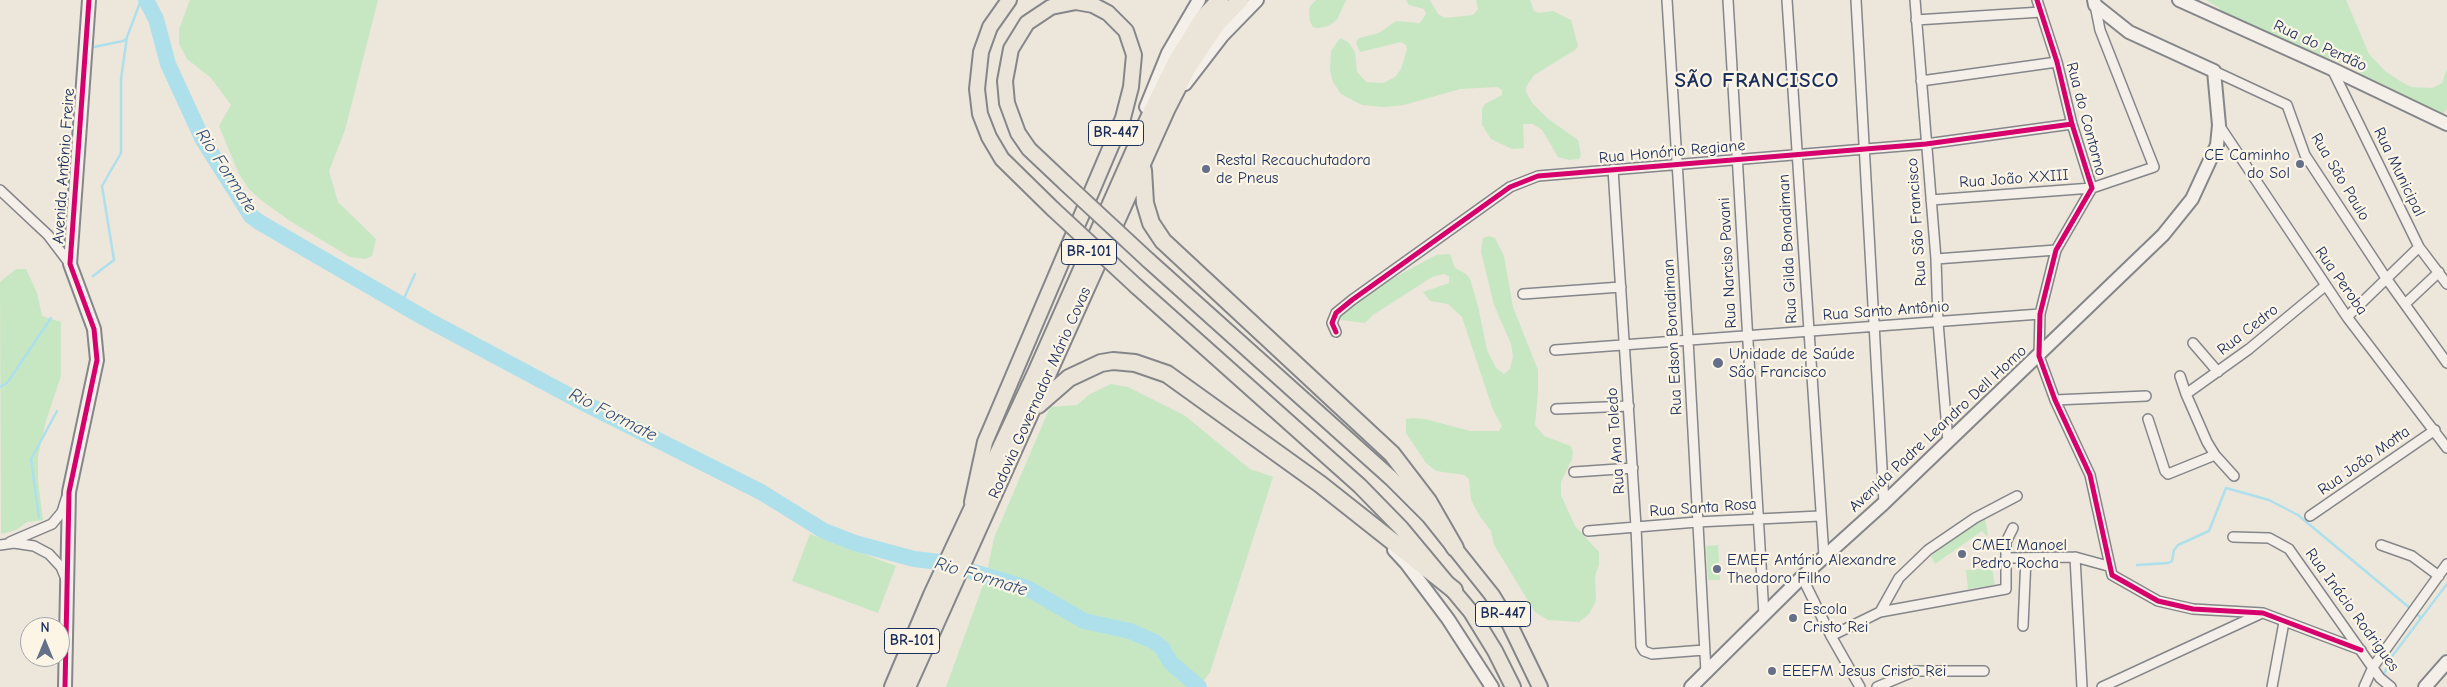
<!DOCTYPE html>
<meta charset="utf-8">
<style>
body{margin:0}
#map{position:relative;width:2447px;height:687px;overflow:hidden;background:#ece6db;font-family:"Comic Neue",sans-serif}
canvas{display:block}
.north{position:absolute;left:20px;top:617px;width:50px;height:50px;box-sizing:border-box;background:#fcf5e5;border:1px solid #a2a6af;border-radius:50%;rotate:0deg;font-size:14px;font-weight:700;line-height:20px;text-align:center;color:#1b2f5e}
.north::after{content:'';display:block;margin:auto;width:18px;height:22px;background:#646f8a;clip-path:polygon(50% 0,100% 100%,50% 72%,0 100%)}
</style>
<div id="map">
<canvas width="2447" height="687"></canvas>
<div class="north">N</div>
</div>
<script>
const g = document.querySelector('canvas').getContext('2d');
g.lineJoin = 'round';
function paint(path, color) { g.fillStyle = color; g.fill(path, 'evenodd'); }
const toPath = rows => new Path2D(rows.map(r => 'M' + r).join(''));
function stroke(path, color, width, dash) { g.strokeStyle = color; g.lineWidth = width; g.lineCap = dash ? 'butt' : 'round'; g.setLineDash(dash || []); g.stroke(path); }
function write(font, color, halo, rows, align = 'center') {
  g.font = font + ' "Comic Neue",sans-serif'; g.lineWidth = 4.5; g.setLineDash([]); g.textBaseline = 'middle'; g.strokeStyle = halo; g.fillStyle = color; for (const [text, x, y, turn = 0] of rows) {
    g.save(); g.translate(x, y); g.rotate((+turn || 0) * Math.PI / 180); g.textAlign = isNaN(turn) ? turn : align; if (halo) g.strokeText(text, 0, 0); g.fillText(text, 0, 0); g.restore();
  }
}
paint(toPath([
 [190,0,378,0,345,130,329,171,338,202,376,239,372,256,365,259,350,257,290,221,262,201,249,189,239,174,219,126,231,105,211,78,187,59,179,44,179,29],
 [1316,0,1346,0,1337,20,1328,26,1318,28,1313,27,1310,22,1309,12,1310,6],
 [1406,0,1430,0,1438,14,1445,18,1473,15,1478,9,1476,0,1530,0,1534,11,1539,13,1553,11,1571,20,1578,46,1575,50,1534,75,1526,87,1526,92,1533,104,1547,118,1578,140,1581,155,1579,159,1569,160,1558,157,1542,130,1533,124,1523,124,1524,148,1512,149,1491,139,1482,125,1482,109,1485,104,1502,95,1502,90,1497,87,1460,89,1404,105,1384,107,1362,105,1341,94,1333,82,1330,71,1331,51,1340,38,1348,42,1355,52,1357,72,1366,82,1384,83,1396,76,1401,69,1407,49,1406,45,1401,42,1360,52,1356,43,1359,38,1379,33,1396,21,1420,23,1426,14,1424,9,1409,5],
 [2206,0,2346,0,2369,54,2385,71,2400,81,2411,87,2432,88,2442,83,2447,69,2447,109,2443,114,2398,101,2349,65,2321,56,2226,16,2218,7],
 [1489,236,1495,238,1504,256,1513,307,1538,370,1538,391,1535,425,1544,436,1571,446,1573,452,1572,459,1561,482,1561,495,1575,526,1599,552,1599,565,1595,576,1596,601,1589,614,1579,622,1548,620,1535,612,1494,545,1491,531,1479,515,1471,500,1469,479,1464,475,1436,471,1426,463,1406,433,1406,419,1413,418,1425,419,1470,431,1499,431,1502,426,1493,410,1462,317,1448,304,1430,301,1423,292,1449,283,1449,276,1444,274,1432,277,1373,315,1365,323,1341,320,1338,315,1384,283,1436,255,1450,254,1455,268,1466,274,1470,279,1478,306,1487,350,1496,368,1504,374,1510,369,1513,356,1511,344,1494,305,1481,252,1483,238],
 [16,269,26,269,37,293,42,316,61,322,61,376,46,421,38,456,38,481,43,520,27,522,16,530,1,534,0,282],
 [1111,384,1128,387,1184,415,1250,469,1273,477,1210,672,1199,687,946,687,986,577,994,538,1050,407,1077,405,1090,394],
 [1985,517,1988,537,1982,531,1935,564,1931,556],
 [810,534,896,566,878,613,792,581],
 [1718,545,1720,580,1708,580,1706,546],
 [1992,568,1995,585,1968,589,1966,570]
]), '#c7e7c3');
stroke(toPath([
 [94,47,123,41,126,39],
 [93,276,114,260,102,186,121,153,121,79,127,37,141,0],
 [401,305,415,274],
 [0,387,7,383,51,318],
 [39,518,31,459,57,411],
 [2137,565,2168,563,2172,561,2174,550,2178,545,2209,531,2226,488,2269,500,2298,515,2411,609],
 [2415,612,2421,618],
 [2383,676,2393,655,2447,584]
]), '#aee0ec', 2.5);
stroke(toPath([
 [146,0,156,19,168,64,203,140,251,216,259,222,428,320,574,398,761,492,824,531,855,543,914,559,940,562,1027,588,1084,621,1130,631,1155,642,1163,649,1170,662,1199,687]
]), '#aee0ec', 16);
const street = toPath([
 [1667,0,1688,339,1706,672],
 [1728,0,1764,615],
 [1787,0,1824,556],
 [1856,0,1884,503],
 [1915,0,1936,259,1938,322,1948,442],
 [2037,0,2057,62,2072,124,2092,188,2056,250,2040,314,2039,356,2055,400,2090,475,2112,575,2158,601,2193,609,2263,613,2361,650],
 [1916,20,2041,12],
 [2332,69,2419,247,2447,284],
 [2214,71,2287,105,2305,155,2386,278,2447,363],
 [1921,81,2057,62],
 [2219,125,2347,317,2447,448],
 [1613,169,1636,527,1641,646,1644,651,1652,654,1704,650],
 [0,190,48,235,70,264],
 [1931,200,2092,188,2154,167,2100,30,2095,5],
 [1936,259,2056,250],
 [1523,294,1621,287],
 [2405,304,2439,272],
 [2347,317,2419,247],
 [1336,332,1332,323,1336,313,1352,300,1510,187,1538,176,1926,144,2072,124],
 [2193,343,2218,372],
 [1555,350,2040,314],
 [2180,376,2186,394,2207,442,2215,455,2234,476],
 [2186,394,2249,349,2325,286],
 [2055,400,2146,396],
 [1556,409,1629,406],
 [2148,419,2165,471,2168,474,2215,455],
 [1574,472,1633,468],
 [2310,516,2435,430],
 [1588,531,1697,522,1820,516],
 [2233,537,2269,538,2289,549,2380,678,2391,687],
 [10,542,52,524,62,512,66,499],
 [0,545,14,543,34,546,49,554,61,567,66,579],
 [2381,545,2412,556,2439,576],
 [2075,557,2082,687],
 [2006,558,2075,557,2108,566],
 [1802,577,1831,636,1860,687],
 [1880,612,1899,578,1928,550,1975,518,2017,496],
 [2023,626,2026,558],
 [1831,636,1880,612,2006,589,2006,542,2013,528],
 [1877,687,1915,671,1984,671],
 [2102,687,2260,614],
 [2272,687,2284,622],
 [2364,687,2373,667,2447,564]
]);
const secondary = toPath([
 [2179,0,2332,69,2447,124],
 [1185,84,1222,36,1257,0],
 [1146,107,1168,53,1199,0],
 [1394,550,1406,563,1448,619,1492,687],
 [65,687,69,492,97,360,94,329,70,264,89,0],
 [1691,687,1802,577,1884,503,2163,235,2192,199,2217,145,2219,125,2214,71,2129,32,2095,5,2094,0],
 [2425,687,2447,662]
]);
const primary = toPath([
 [1009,0,990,27,981,52,977,89,980,114,989,137,1002,159,1053,209],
 [1148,260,1391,478,1429,516,1492,595,1509,623,1540,687],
 [1136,286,1360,486,1401,528,1471,612,1495,651,1513,687],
 [972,502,985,442,1123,118,1131,87,1134,55,1126,31,1108,13,1093,5,1076,2,1051,7,1027,23,1011,49,1005,81,1007,103,1018,133,1029,149,1065,183]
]);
const highway = toPath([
 [1143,170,1145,203,1151,223,1163,241,1392,454,1428,501,1455,548],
 [1038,405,1069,378,1101,363,1113,361,1135,363,1167,374,1320,484,1454,590],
 [893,687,932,595,1036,373,1153,109,1177,60,1204,17,1220,0],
 [907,687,1167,108,1188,67,1216,25,1240,0]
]);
stroke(street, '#85868a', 12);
stroke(secondary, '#85868a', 16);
stroke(primary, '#85868a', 18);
stroke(highway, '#85868a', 20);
stroke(street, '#f4f0e9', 9);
stroke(secondary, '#f4f0e9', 12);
stroke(primary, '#eae5d8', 14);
stroke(highway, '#eae5d8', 16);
const primaryBridge = toPath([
 [1065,183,1148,260],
 [1053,209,1136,286]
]);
stroke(primaryBridge, '#85868a', 18, []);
stroke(primaryBridge, '#eae5d8', 14);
stroke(toPath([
 [2037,0,2057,62,2072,124,2092,188,2056,250,2040,314,2039,356,2055,400,2090,475,2112,575,2158,601,2193,609,2263,613,2361,650],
 [1336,332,1332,323,1336,313,1352,300,1510,187,1538,176,1926,144,2072,124],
 [65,687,69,492,97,360,94,329,70,264,89,0]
]), '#d6006c', 5);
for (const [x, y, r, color] of [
 [2300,164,5,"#646f8a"],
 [1206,169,5,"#646f8a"],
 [1718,363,6,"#646f8a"],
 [1962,554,5,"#646f8a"],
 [1717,569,5,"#646f8a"],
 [1793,618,5,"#646f8a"],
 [1772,671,5,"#646f8a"]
]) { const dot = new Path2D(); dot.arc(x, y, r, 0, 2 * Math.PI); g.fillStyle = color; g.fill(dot); stroke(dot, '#fcf5e5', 2); }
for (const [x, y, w] of [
 [1116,133,55],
 [1089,252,55],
 [1503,614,55],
 [912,641,55]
]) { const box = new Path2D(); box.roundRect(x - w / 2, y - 12.5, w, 25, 4); g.fillStyle = '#fcf5e5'; g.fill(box); stroke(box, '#1b2f5e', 1); }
write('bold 15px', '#1b2f5e', null, [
 ["BR-447",1116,133],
 ["BR-101",1089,252],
 ["BR-447",1503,614],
 ["BR-101",912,641]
]);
write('16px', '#1b2f5e', '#fcf5e5', [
 ["Rua do Perdão",2320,46,25],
 ["Rua do Contorno",2086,119,75],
 ["Rua Honório Regiane",1672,152,-5],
 ["Avenida Antônio Freire",64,166,-86],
 ["Rua Municipal",2399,172,64],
 ["Rua São Paulo",2340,177,59],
 ["Rua João XXIII",2014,179,-4],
 ["Rua São Francisco",1917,222,-94],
 ["Rua Gilda Bonadiman",1788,249,-93],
 ["Rua Narciso Pavani",1728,263,-93],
 ["Rua Peroba",2341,281,55],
 ["Rua Santo Antônio",1886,311,-4],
 ["Rua Cedro",2248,330,-38],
 ["Rua Edson Bonadiman",1673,337,-93],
 ["Rodovia Governador Mário Covas",1040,393,-66],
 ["Avenida Padre Leandro Dell Homo",1938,429,-43],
 ["Rua Ana Toledo",1616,441,-94],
 ["Rua João Motta",2364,461,-35],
 ["Rua Santa Rosa",1703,508,-4],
 ["Rua Inácio Rodrigues",2352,610,54]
]);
write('16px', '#1b2f5e', '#fcf5e5', [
 ["CE Caminho",2290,155,"right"],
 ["do Sol",2290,173,"right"],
 ["Restal Recauchutadora",1216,160],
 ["de Pneus",1216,178],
 ["Unidade de Saúde",1729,354],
 ["São Francisco",1729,372],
 ["CMEI Manoel",1972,545],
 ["Pedro Rocha",1972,563],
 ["EMEF Antário Alexandre",1727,560],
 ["Theodoro Filho",1727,578],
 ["Escola",1803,609],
 ["Cristo Rei",1803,627],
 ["EEEFM Jesus Cristo Rei",1782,671]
], 'left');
write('italic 18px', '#33527c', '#fcf5e5', [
 ["Rio Formate",226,171,57],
 ["Rio Formate",613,415,27],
 ["Rio Formate",981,577,17]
]);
g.letterSpacing = '1px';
write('bold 21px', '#1b2f5e', '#fcf5e5', [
 ["SÃO FRANCISCO",1757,81]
]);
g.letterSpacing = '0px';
</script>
